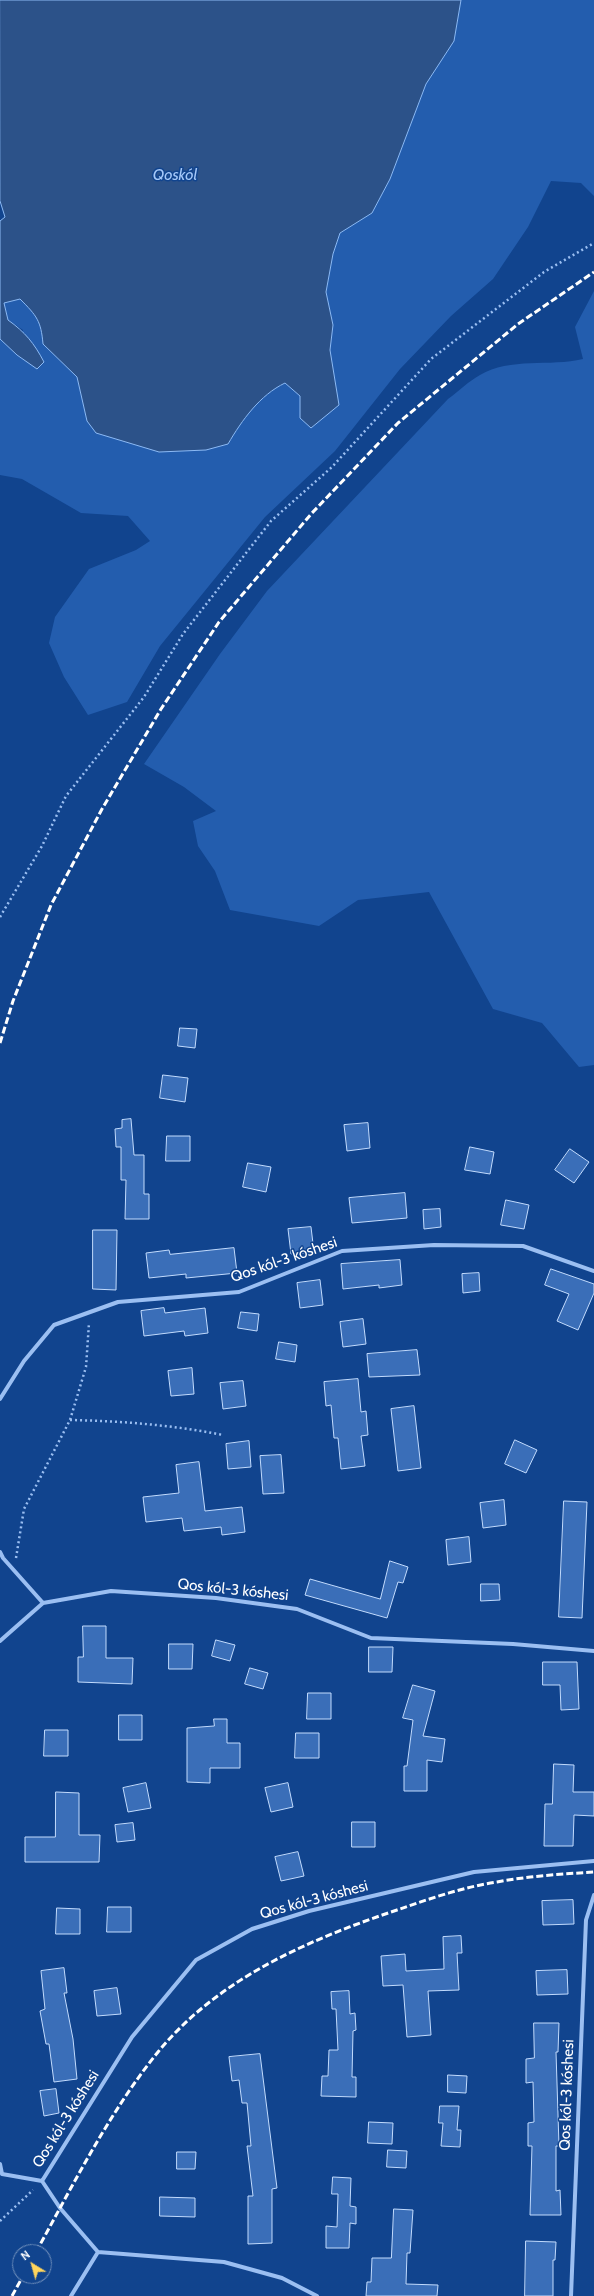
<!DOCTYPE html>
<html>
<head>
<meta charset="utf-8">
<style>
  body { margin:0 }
  #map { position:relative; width:594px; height:2296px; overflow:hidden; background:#11448e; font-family:Cabin,sans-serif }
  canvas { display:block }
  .north { position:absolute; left:12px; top:2244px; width:40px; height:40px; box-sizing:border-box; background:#11448e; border:1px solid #708fbb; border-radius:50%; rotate:323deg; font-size:11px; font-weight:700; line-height:16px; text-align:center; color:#fff }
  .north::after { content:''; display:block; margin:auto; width:14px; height:18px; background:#ffd55c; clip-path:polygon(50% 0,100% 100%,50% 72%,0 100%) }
</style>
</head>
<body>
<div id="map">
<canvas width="594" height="2296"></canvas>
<div class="north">N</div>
</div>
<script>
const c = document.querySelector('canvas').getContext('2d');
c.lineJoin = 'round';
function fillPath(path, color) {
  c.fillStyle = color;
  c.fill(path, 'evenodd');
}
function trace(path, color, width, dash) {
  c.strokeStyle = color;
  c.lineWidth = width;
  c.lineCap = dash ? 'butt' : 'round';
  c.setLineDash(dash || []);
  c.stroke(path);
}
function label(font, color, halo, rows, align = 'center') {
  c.font = font + ' Cabin,sans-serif';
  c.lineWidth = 3;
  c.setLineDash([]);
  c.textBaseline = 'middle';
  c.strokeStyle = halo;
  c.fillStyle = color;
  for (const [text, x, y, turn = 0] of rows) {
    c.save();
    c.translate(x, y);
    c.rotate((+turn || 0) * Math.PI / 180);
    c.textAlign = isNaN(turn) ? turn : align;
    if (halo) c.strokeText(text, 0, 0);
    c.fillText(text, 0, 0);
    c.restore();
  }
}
fillPath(new Path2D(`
  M461,0h133v196l-13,-13 -30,-2 -23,46 -35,52 -42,37 -51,53 -65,82 -70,66 -105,129 -33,56 -39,13 -24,-38 -15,-34 6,-26 34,-48 47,-19 14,-9 -22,-25 -47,-3 -59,-34 -22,-4v-136l17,16 6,-25 -15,-10 -4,-17 16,-4c17,17 21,21 23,45l34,33 10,44 9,12 132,11c14,-24 32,-49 57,-61l15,13v22l33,-42 -3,-26 3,-25 -7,-33 7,-38 7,-21 32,-20 18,-34 36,-95 28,-43z
  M594,291v774l-15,2 -37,-44 -49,-14 -64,-117 -71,8 -39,26 -89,-16 -15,-39 -17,-25 -5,-25 23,-10 -32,-24 -40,-23 76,-110 47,-63 181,-192c11,-8 21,-18 32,-24 30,-18 70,-8 103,-16l-8,-32z`), '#235dae');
const water = new Path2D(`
  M0,0h461l-7,41 -28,43 -36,95 -18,34 -32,20 -7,21 -7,38 7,33 -3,25 9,55 -28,23 -11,-10v-22l-15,-13c-25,12 -43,37 -57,61l-22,6 -47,2 -63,-19 -9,-12 -10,-44 -34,-33c-2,-23 -6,-28 -23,-45l-16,4 4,17c17,12 26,23 36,42l-7,7 -20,-14 -17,-16v-118l5,-4 -5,-16z`);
fillPath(water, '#2c5289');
trace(water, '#8cbaf5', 1);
const building = new Path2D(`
  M180,1028l17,1 -2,19 -17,-2z
  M163,1075l25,3 -3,24 -25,-4z
  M131,1119l3,36h10v39h5v25h-24l1,-39h-5v-33h-5l-1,-18 7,-1v-8z
  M368,1123l2,25 -23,3 -3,-26z
  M167,1136h23v25h-24z
  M470,1147l24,5 -4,22 -25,-4z
  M570,1149l19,13 -15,21 -19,-13z
  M248,1163l23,4 -5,25 -23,-5z
  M405,1193l2,25 -55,5 -3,-25z
  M506,1200l23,5 -5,24 -23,-4z
  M440,1209l1,18 -17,2 -1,-19z
  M311,1227l3,25 -23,2 -3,-25z
  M93,1230h24l-1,60 -23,-1z
  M234,1248l3,25 -51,5v-4l-37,4 -3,-25 23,-3 1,4z
  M400,1260l2,25 -23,3v-3l-36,4 -2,-25z
  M551,1269l43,15v9l-16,37 -21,-9 12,-27 -24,-9z
  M479,1273l1,18 -17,2 -1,-19z
  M320,1280l3,25 -23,3 -3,-25z
  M164,1308l1,5 40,-5 3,25 -23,3 -1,-5 -40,5 -3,-25z
  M241,1312l18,2 -2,17 -19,-3z
  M363,1319l3,25 -23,3 -3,-25z
  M279,1342l18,3 -2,17 -19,-3z
  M417,1350l3,25 -51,2 -2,-23z
  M192,1368l2,26 -23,2 -3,-25z
  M358,1379l3,33 5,-1 2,24 -7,1 4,30 -24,3 -3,-31h-4l-3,-33 -5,1 -2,-24z
  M243,1381l3,25 -23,3 -3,-26z
  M414,1406l7,62 -23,3 -7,-62z
  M515,1440l22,10 -11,23 -21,-9z
  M249,1441l2,26 -23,2 -2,-25z
  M281,1455l3,38 -21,1 -3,-38z
  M199,1462l6,49 37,-4 3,25 -23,3 -1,-8 -37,4 -2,-13 -36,4 -3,-25 36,-4 -3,-28z
  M504,1500l2,25 -23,3 -3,-25z
  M564,1501l23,1 -5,116 -23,-1z
  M469,1537l2,25 -23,3 -2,-25z
  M390,1561l18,6 -5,16 -5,-1 -11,36 -82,-23 5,-16 70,20z
  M481,1584h18l1,16 -19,1z
  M83,1626h23v32h27l-1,26 -54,-2v-25h5z
  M216,1640l19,5 -5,16 -18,-5z
  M169,1644h24l-1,25h-23z
  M369,1647h24l-1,25h-23z
  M543,1662h34l2,47 -18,1 -1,-25h-17z
  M250,1668l18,5 -5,16 -18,-5z
  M413,1685l22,6 -12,45 22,3 -3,23 -15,-2v31h-23v-25h3l6,-46 -10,-2z
  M308,1693h23v26h-24z
  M119,1715h23v25h-23z
  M214,1719h13v24h13v25h-30v15l-23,-1v-54l27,-2z
  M45,1730h23v26h-24z
  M296,1733h23v25h-24z
  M554,1764l20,1 -1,27h21v24l-20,-1 -1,31h-29l1,-42h7z
  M146,1783l5,25 -23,4 -5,-24z
  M288,1783l5,24 -22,5 -6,-24z
  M56,1792l23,1v42h21l-1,27h-74v-25h30z
  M352,1822h23v25h-23z
  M133,1823l2,17 -18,2 -2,-17z
  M298,1852l6,24 -23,5 -6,-24z
  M573,1900l1,24 -31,1 -1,-24z
  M108,1907h23v25h-24z
  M57,1908l23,1v25h-24z
  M461,1936l1,17h-5l2,37 -31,1 3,44 -24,2 -4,-52 -20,1 -2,-30 24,-2 1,17 38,-2 -1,-32z
  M64,1968l3,25h-3l9,46 4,40 -23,3 -5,-38h-3l-6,-33 5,-2 -4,-38z
  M567,1970l1,24 -31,1 -1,-24z
  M117,1988l4,26 -24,2 -3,-25z
  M349,1991l1,23 5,-1 1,17 -3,1 -1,46h4v20l-35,-1 1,-20h6l1,-26h9l-2,-41h-4l-1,-17z
  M534,2023h25l-1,29h-2l3,94h-3v45l4,-1 1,25h-31l2,-69h-4v-23l6,-1 -1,-40 -7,1v-24l8,-1z
  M260,2054l17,134 -5,1v54l-24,1v-48h5l-6,-50h4l-4,-43h-5l-3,-23 -7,1 -3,-24z
  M448,2075l19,1 -1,17 -18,-1z
  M56,2089l3,24 -15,3 -4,-25z
  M440,2106h19l-2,24h4l-1,17 -19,-1 2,-23h-4z
  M369,2122l24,1 -1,21 -24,-1z
  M388,2150l19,1 -1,17 -19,-1z
  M177,2152h19l-1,17h-18z
  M333,2177l18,1 -1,28 6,1v17l-6,-1 -1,25h-23v-22l11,1 1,-33h-6z
  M160,2197l35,1v19l-35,-1z
  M394,2209l19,1 -3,43h-3l-1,31 32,1 -1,11h-71l1,-14h4l1,-24h19z
  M526,2241l30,1 -1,18h-2v36h-28z`);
fillPath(building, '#3a6eb8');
trace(building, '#c2dbfd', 1);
trace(new Path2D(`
  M0,917l42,-71 24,-50 78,-99 39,-63 88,-113 61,-54 99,-108 113,-87 50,-29
  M70,1420c52,1 102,5 153,15
  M16,1558l8,-49 46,-89 16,-53 3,-44
  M0,2221l33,-31`), '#9bbff2', 2.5, [2, 3]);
trace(new Path2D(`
  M0,1399l24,-38 30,-36 64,-23 121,-10 103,-41 92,-6 89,1 71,25
  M0,1552l3,6 40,45
  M0,1641l43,-38 68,-12 105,7 81,11 74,29 142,6 81,7
  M0,2164l2,10 40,7 18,27 38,44
  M42,2181l90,-144 64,-77 56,-31 57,-18 165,-39 120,-11
  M98,2252l126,10 58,16 35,18
  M71,2296l27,-44
  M571,2296l15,-376 8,-25`), '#9bbff2', 4);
trace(new Path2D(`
  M0,1043l13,-42 38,-96 51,-96 59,-100 58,-87 93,-109 86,-90 120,-99 76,-52
  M36,2252c37,-67 74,-141 122,-200 61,-74 150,-112 239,-142 32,-11 66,-23 100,-28 32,-6 65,-8 97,-10
  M12,2296l11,-20`), '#fff', 3, [7, 3]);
label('15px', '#fff', '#11448e', [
  ["Qos kól-3 kóshesi",284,1260,-19],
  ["Qos kól-3 kóshesi",233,1590,6],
  ["Qos kól-3 kóshesi",314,1900,-15],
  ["Qos kól-3 kóshesi",567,2095,-88],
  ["Qos kól-3 kóshesi",66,2119,-58]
]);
label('italic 16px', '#a6c9f9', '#11448e', [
  ["Qoskól",175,175]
]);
</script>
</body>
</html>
